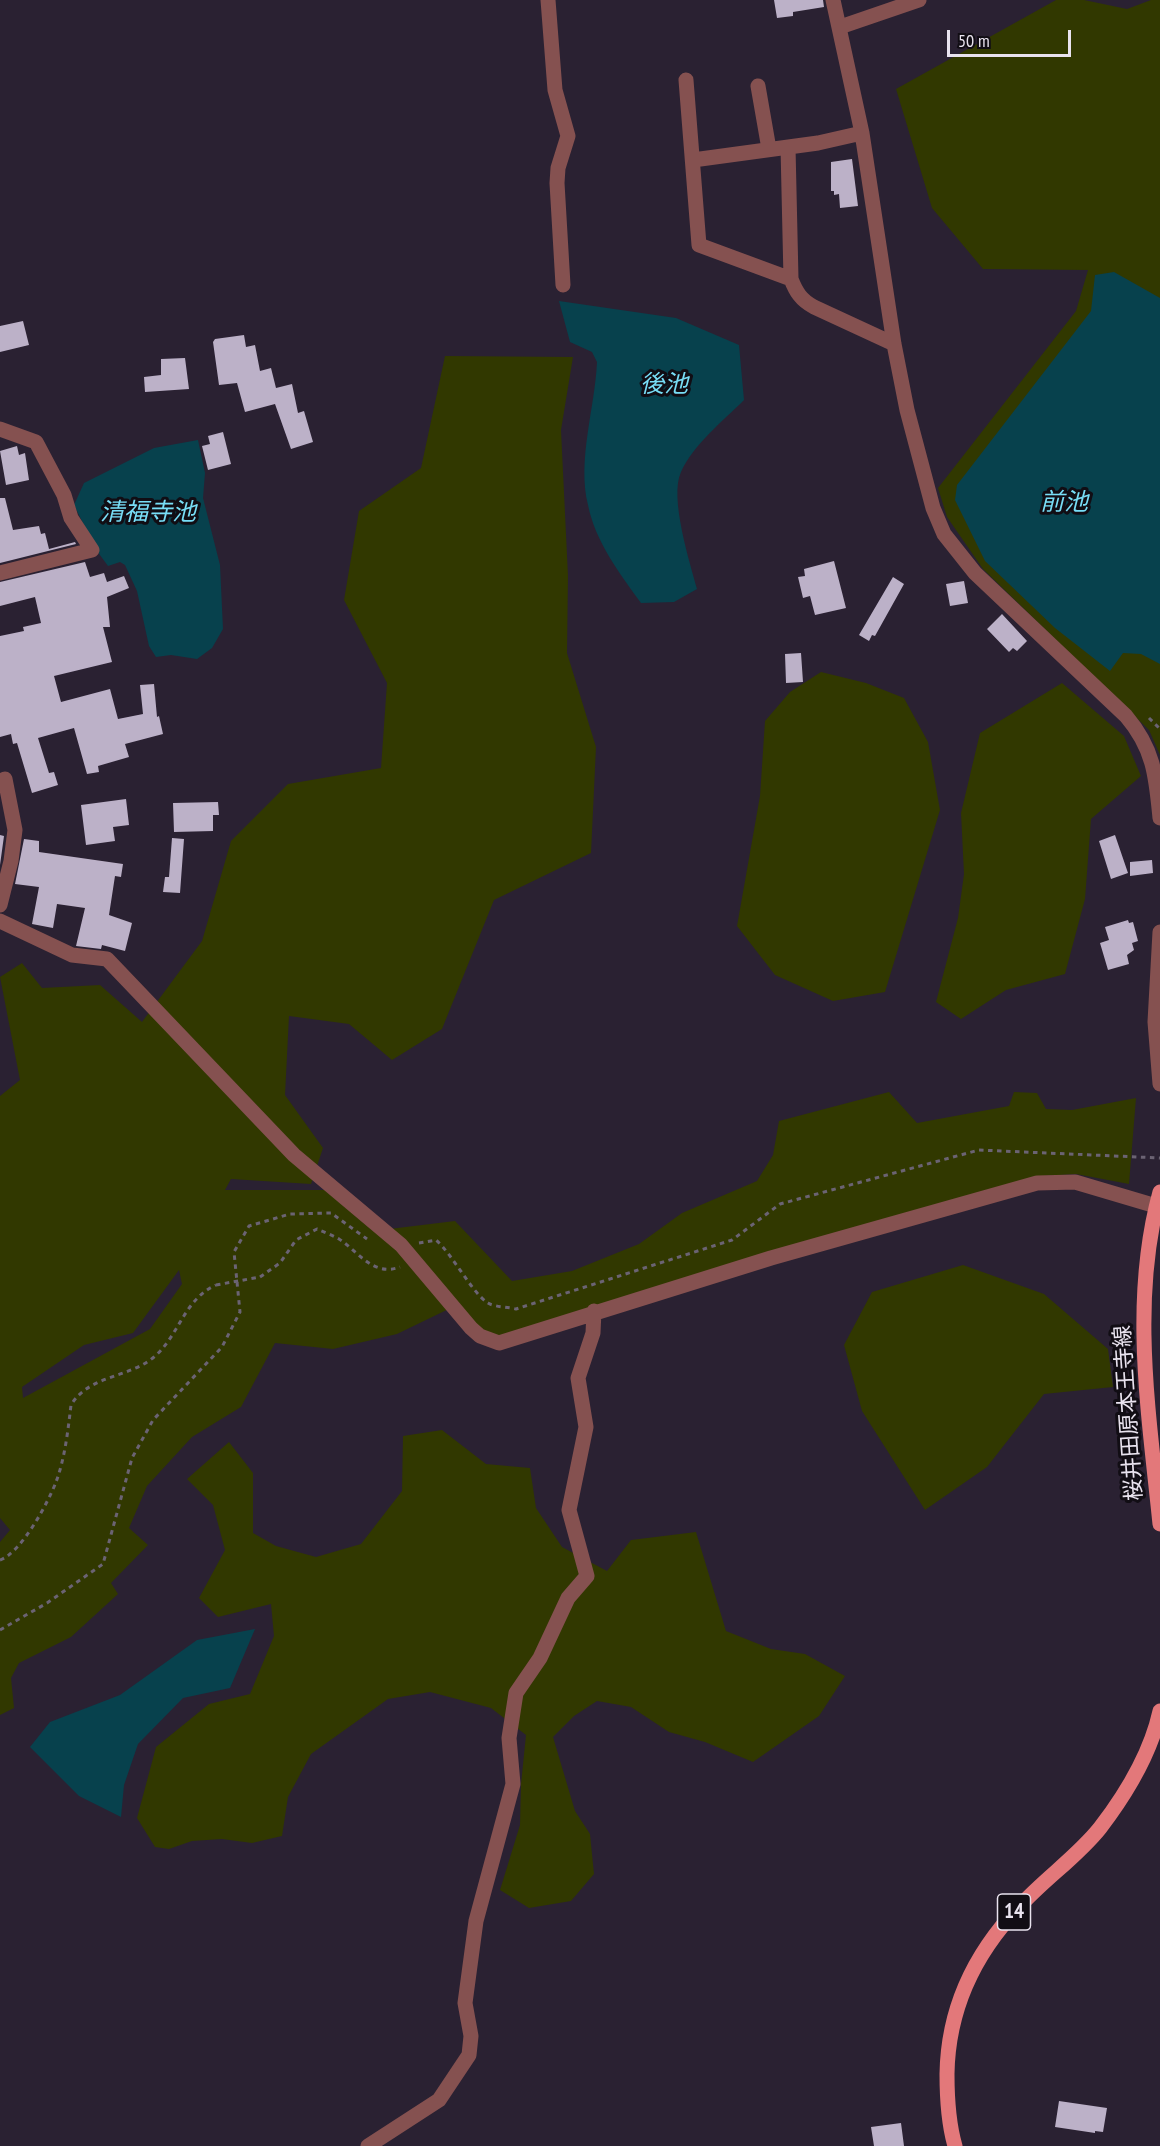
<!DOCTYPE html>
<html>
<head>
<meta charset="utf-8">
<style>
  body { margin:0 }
  #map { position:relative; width:1160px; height:2146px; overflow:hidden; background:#2a2132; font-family:"PT Sans Narrow",sans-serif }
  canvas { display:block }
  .scale { position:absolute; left:947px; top:30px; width:124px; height:27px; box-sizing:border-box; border:3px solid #e9e3ef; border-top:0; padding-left:8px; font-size:18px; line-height:21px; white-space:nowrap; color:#e9e3ef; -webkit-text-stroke:4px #110d14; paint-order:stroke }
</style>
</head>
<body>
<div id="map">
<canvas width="1160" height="2146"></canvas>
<div class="scale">50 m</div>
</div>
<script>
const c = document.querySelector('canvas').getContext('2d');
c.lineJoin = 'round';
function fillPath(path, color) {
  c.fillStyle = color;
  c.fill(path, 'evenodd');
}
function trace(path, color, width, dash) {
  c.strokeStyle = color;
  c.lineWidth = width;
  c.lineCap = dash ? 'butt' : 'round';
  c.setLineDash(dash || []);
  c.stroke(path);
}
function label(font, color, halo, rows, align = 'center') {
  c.font = font + ' "PT Sans Narrow","Noto Sans JP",sans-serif';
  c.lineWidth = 6;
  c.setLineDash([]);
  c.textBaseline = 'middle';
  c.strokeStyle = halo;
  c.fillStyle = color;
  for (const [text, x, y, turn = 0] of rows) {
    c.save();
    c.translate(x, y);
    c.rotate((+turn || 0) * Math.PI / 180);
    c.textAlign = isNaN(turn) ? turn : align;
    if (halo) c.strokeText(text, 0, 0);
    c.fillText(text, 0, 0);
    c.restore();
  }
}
fillPath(new Path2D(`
  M1056,0h28l43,9 24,-9h9v755l-11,-25 -166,-161 -36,-52 -9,-29 138,-177 12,-41 -105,-1 -51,-61 -36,-119z
  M445,356l128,1 -12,73 7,146 -1,77 29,94 -5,106 -97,47 -52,129 -50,31 -43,-36 -60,-8 -4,79 38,53 -12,36 -80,-5 -6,11h100l48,41 82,-10 57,60 60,-10 67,-27 43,-31 75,-32 16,-26 6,-34 110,-29 28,31 92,-17 5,-14 23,1 9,16 26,1 64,-12 -7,86 -53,-10 -33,2 -544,162 -16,-5 -26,-28 -60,29 -64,15 -58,-6 -34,64 -49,30 -45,49 -18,42 19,17 -37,38 7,11 -47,43 -52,26 -8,15 3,30 -14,7v-173l10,-12 -10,-12v-422l20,-16 -20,-103 22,-14 20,25 58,-3 42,37 60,-81 29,-100 57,-57 93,-16 6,-85 -43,-83 15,-89 62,-43zM179,1270l3,14 -32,45 -127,69 -1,-11 62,-42 49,-12z
  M821,672l45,11 38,15 24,44 12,68 -55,182 -52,9 -58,-26 -38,-49 23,-130 5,-75 25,-29z
  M1062,683l62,53 17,40 -50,43 -6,80 -20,75 -59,16 -45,29 -25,-17 22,-84 6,-44 -3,-61 19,-80z
  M963,1265l81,29 64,55 5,38 -69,7 -57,73 -62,43 -63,-99 -18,-66 28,-53z
  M442,1430l44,34 44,4 6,40 26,39 45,24 24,-31 65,-8 30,99 45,18 34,5 40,22 -26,40 -66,46 -48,-20 -36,-10 -38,-25 -34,-6 -23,15 -21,21 22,74 15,23 4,40 -23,27 -42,7 -29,-18 20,-65 1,-41 5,-49 -35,-27 -61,-16 -42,7 -77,55 -23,43 -6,39 -30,7 -30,-4 -30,2 -23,8 -14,-2 -18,-29 19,-71 53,-43 41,-10 24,-58 -3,-32 -53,13 -19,-19 26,-48 -12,-45 -26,-26 42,-37 24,31v60l23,13 40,11 45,-13 41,-53 1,-55z`), '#313800');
fillPath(new Path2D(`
  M1114,272l46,26v366l-19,-10 -18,-1 -13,18 -55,-43 -70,-67 -30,-61 2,-15 134,-174 4,-36z
  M559,301l117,17 63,27 5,55c-22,22 -50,44 -63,72 -12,25 9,91 16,117l-23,13 -33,1c-21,-29 -46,-62 -53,-98 -11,-45 7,-97 9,-143l-5,-10 -22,-10z
  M198,440l7,33 -2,25 17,67 3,64 -11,19 -15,11 -26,-4 -15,2 -7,-11 -12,-55 -12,-26 -5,-3 -12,4 -11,-15 -23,-46 10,-22 70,-35z
  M255,1629l-25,59 -47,10 -45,46 -14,41 -3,32 -42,-21 -49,-49 20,-25 70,-27 77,-55z`), '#07414d');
fillPath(new Path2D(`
  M774,0h49l1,7 -31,5v4l-16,2z
  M852,159l6,47 -18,2 -1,-14 -5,1v-4h-3v-29z
  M23,321l6,24 -29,7v-26z
  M244,335l2,12 9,-2 5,26 11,-3 5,20 16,-4 6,29 6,-2 9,31 -22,7 -16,-45 -30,8 -8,-29 -18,2 -6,-43 2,-3z
  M185,358l4,31 -44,3 -1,-15 17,-2v-16z
  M223,432l8,32 -23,6 -6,-24 8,-2 -2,-8z
  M17,446l2,9 6,-2 4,27 -23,5 -6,-34z
  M0,498h5l8,32 26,-4 2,8 4,-1 4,16 26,-7 1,2 -76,19z
  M834,561l12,47 -31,7 -5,-19 -7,2 -5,-21 7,-1 -1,-7z
  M85,562l5,15 14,-4 3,9 17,-6 5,12 -22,9 3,30h-7l9,35 -58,14 7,26 49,-13 8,30 25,-5 -3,-29 14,-1 3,33 2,-1 4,18 -38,10 4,13 -31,9 1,6 -12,2 -13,-46 -36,10 11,35 5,-1 4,13 -26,8 -15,-50 -4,1 -2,-10 -11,3v-101l24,-5 -1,-4 18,-4 -6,-26 -35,9v-24z
  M893,577l11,7 -29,52 -3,-1 -3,6 -10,-6z
  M964,581l4,22 -18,3 -4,-22z
  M1002,614l25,27 -10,10 -4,-3 -4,4 -22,-23z
  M801,653l2,29 -17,1 -1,-29z
  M126,799l3,26 -16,2 2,14 -29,4 -5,-40z
  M218,802l1,13h-6v16l-39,1 -1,-29z
  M0,835l4,1 -4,29z
  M1115,835l13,38 -17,6 -12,-38z
  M172,838l12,1 -4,54 -17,-1 2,-15h4z
  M24,839l15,2v11l84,12 -2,13 -6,-1 -6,39 23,8 -7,28 -23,-6 -1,4 -25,-3 9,-38 -28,-4 -4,24 -21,-4 7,-37 -24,-3z
  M1152,860l1,13 -23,3v-14z
  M1128,920l1,3 4,-1 5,19 -6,2 2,7 -7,5 2,9 -21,6 -8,-27 9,-3 -4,-13z
  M1059,2101l48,7 -4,24 -8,-1v2l-40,-6z
  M901,2123l3,23h-30l-3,-19z`), '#bcb1c8');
trace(new Path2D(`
  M1149,718l11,11
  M419,1243l17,-3c17,15 36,53 52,63 6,4 20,4 28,6l216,-69 48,-36 199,-54 181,8
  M260,1277l20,-14 16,-23 21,-11c7,3 15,6 22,10 20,13 34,38 61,28
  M0,1560c21,-7 48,-57 56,-78 9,-24 12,-52 15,-77 18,-30 58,-27 83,-48 25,-21 30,-58 62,-72
  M0,1630l47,-27 56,-39 29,-106 21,-38 69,-73 18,-35 -6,-60 15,-26 41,-12 41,-1 36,26`), '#6b6373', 3, [4.5, 4.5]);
trace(new Path2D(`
  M548,0l7,90 13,46 -10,32 -1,15 6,102
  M833,0l29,133 32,211 13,66 26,98 11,26 31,39 151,143c28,33 30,60 34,102
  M840,27l79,-27
  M686,80l13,165 92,34
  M758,86l11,63
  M788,147l3,132c5,13 10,21 23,28l80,37
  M693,160l125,-17 44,-10
  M0,429l36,13 28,53 7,23 21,32 -92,23
  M0,781l5,-2 10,51 -4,31 -11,44
  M0,921l72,34 35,4 187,196 107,90 70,83 9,8 19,7 272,-85 266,-75 38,-1 81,24
  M1160,932l-5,90 5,62
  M368,2146l71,-46 30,-45 2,-19 -6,-33 11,-82 37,-137 -4,-46 7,-45 24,-35 28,-60 19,-22 -18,-66 17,-83 -8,-49 15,-45 1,-22`), '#855150', 15);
trace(new Path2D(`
  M1160,1192c-30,109 -11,222 0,332
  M955,2146c-7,-24 -8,-48 -8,-72 1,-66 27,-120 72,-167 25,-28 58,-50 81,-79 26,-34 51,-76 60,-117`), '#e3787a', 15);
trace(new Path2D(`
  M216,1285l44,-8`), '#6b6373', 3, [4.5, 4.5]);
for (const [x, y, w] of [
  [1014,1912,33]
]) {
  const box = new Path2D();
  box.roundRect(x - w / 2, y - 18, w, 36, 4.5);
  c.fillStyle = '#110d14';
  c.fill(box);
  trace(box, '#e9e3ef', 1.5);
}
label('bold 21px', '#e9e3ef', null, [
  ["14",1014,1912]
]);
label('22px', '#e9e3ef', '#110d14', [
  ["桜井田原本王寺線",1129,1413,-94]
]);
label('italic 24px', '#78def7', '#110d14', [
  ["後池",664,385],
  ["前池",1064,503],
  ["清福寺池",148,513]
]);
</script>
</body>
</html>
